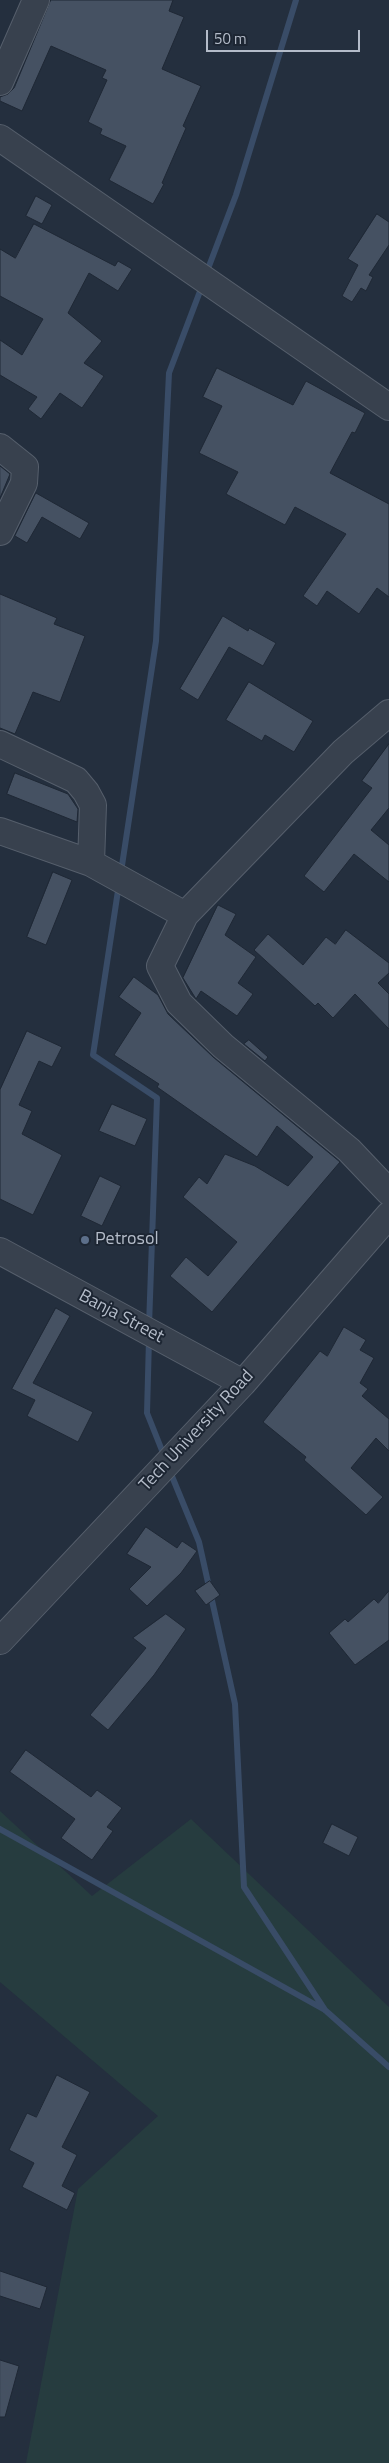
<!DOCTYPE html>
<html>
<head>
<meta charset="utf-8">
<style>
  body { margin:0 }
  #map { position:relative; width:389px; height:2463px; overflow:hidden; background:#242f3e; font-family:"Titillium Web",sans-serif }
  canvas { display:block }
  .scale { position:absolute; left:206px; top:30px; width:154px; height:22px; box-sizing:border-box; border:2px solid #b4bcc9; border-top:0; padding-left:6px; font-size:15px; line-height:18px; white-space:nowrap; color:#b4bcc9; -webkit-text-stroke:4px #1d2633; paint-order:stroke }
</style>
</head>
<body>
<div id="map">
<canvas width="389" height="2463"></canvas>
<div class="scale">50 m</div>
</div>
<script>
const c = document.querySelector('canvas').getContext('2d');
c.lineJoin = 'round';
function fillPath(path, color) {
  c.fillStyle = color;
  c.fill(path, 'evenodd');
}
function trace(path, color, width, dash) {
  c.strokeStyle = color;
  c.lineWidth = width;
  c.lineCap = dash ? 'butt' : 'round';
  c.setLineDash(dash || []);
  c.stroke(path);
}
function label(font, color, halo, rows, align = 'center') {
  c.font = font + ' "Titillium Web",sans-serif';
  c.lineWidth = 4;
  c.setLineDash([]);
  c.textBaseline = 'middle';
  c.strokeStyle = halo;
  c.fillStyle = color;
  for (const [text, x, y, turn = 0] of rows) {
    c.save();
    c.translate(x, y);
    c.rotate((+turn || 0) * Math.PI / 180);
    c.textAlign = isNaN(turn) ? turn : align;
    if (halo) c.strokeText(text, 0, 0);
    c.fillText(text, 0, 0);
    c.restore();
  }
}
fillPath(new Path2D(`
  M0,1811l92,85 99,-77 198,188v456h-363l52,-274 80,-73 -158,-134z`), '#263c3f');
trace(new Path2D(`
  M206,274l30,-79 60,-195
  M121,872l35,-231 13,-268 33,-87
  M119,884l-26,171 64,43 -8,228
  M149,1339l-2,74 18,45
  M169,1469l30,73 36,162 9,183 81,123
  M0,1829l325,181 64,57`), '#394c67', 6);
const building = new Path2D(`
  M51,0h122l-4,11 15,6 -22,52 39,17 -18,40 3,2 -24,55 2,1 -11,20 -44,-24 17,-34 -26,-12 2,-5 -14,-7 19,-42 -5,-2 4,-8 -55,-24 -29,65 -22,-10v-4l8,-3 6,-6z
  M36,196l16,9 -10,19 -16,-8z
  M377,214l12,8v23l-20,30 4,2 -7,14 -5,-3 -9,14 -10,-6 16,-31 -10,-6z
  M34,224l81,42 3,-5 14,8 -14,22 -29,-18 -21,40 34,28 -18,22 20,13 -22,32 -22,-15 -19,26 -13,-10 9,-12 -37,-22v-35l22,15 21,-36 -43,-23v-47l15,9z
  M217,368l76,37 13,-24 59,32 -10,20 -3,-1 -22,41 59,31v93l-12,-9 -18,26 -32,-23 -10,15 -14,-10 43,-62 -51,-27 -10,18 -59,-31 12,-22 -39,-19 23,-47 -19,-9z
  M0,466l10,8 -10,24z
  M36,493l53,30 -9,16 -38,-22 -15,26 -12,-7z
  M0,594l57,24 -3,6 31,12 -25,66 -27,-10 -18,42 -15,-6z
  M223,616l25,15 1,-3 27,15 -13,23 -34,-19 -31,53 -18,-11z
  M249,682l64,39 -19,31 -29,-17 -3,6 -36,-21z
  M389,744v64l-18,22 18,15v37l-35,-28 -30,38 -20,-16 68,-88 -10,-7z
  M15,773l53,21 10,15 -1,13 -70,-28z
  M53,872l19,8 -26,65 -19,-8z
  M218,905l18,9 -11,21 31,22 -18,26 15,11 -16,22 -36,-25 -5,8 -13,-21z
  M346,930l43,33v10l-11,10 11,11v35l-34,-35 -22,24 -15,-15 -3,3 -61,-56 14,-16 35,31 23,-28 9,7z
  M134,977l24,18 10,19 45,43 127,105 -128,150 -42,-36 16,-19 22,19 29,-34 -54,-45 16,-20 8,7 18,-30 30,12 33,20 25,-29 -36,-31 -20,31 -100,-70 2,-3 -45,-29 27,-42 -22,-16z
  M27,1031l35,16 -10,20 -13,-6 -20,44 13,6 -10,23 40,21 -29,60 -33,-16v-109z
  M249,1040l19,17 -3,4 -21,-17z
  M112,1104l35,15 -12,27 -36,-15z
  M100,1176l21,10 -19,40 -21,-10z
  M56,1308l14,8 -37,67 60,29 -15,30 -51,-26 8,-16 -23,-11z
  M344,1327l22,13 -6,10 14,8 -14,25 8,6 -6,7 27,23v32l-13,-13 -25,30 32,29 -17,18 -62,-55 2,-3 -43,-35 57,-71 7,5z
  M146,1527l31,21 5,-7 15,10 -16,22 -34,33 -18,-17 22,-22 -24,-13z
  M210,1581l10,14 -14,10 -11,-14z
  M389,1591v49l-34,25 -26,-32 16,-14 3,3 26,-23 4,4z
  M166,1614l20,15 -32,46 -46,55 -18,-15 56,-67 -13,-10z
  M26,1750l65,47 6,-7 25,18 -15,19 6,4 -21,29 -31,-22 14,-19 -65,-47z
  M332,1824l26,13 -9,19 -26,-13z
  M57,2075l33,17 -28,55 15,8 -15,31 13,7 -8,17 -45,-23 12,-24 -25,-13 18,-37 9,4z
  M0,2271l47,16 -7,22 -40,-13z
  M0,2360l19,6 -14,51h-5z`);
fillPath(building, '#455162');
trace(building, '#1f2835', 1);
const minor = new Path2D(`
  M0,82l36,-82
  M0,138l389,269
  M0,447l25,20 -1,16 -24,49
  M0,744l76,36 10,12 7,13 -2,58
  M0,831l91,32 94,52 158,-163 46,-39
  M185,915l-25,51 19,37 44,43 126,104 40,42
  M0,1251l243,132
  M0,1641l243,-258 146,-168`);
trace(minor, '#565f6c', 28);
trace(minor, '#38414e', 26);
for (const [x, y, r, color] of [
  [85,1240,5,"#5c6f8a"]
]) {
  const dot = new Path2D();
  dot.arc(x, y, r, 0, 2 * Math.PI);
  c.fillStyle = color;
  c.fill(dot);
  trace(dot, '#1d2633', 2);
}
label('18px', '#b4bcc9', '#1d2633', [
  ["Petrosol",95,1240]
], 'left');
label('18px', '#b4bcc9', '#1d2633', [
  ["Banja Street",121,1317,28],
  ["Tech University Road",197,1431,-47]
]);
</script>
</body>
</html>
